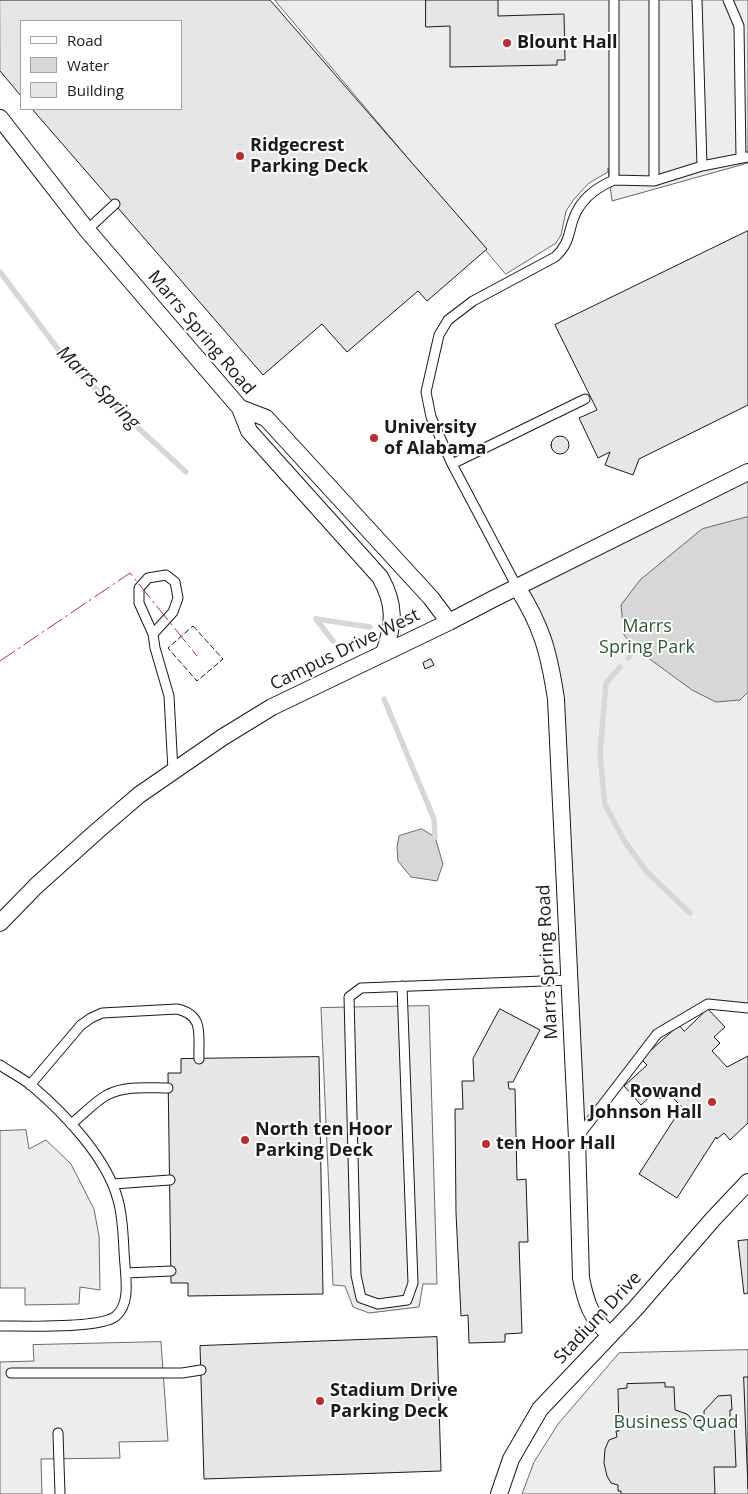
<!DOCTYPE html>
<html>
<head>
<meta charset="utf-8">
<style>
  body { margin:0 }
  #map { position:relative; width:748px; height:1494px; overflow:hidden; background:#fff; font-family:"Open Sans",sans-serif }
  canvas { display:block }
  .legend { position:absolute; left:20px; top:20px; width:162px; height:90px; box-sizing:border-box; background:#fff; border:1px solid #a3a3a3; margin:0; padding:6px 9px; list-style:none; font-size:15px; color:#1a1a1a }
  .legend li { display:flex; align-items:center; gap:10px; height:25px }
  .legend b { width:25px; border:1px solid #a3a3a3 }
</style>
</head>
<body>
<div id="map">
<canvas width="748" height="1494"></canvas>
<ul class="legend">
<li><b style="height:6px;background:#fff"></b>Road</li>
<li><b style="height:14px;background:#d7d7d7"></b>Water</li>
<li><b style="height:14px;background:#e6e6e6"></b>Building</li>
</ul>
</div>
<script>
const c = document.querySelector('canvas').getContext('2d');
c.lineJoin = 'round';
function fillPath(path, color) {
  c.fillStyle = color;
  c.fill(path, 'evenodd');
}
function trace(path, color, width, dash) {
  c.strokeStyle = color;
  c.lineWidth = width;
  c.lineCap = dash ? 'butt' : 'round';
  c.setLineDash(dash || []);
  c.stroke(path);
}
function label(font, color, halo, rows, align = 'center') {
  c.font = font + ' "Open Sans",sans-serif';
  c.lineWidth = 4;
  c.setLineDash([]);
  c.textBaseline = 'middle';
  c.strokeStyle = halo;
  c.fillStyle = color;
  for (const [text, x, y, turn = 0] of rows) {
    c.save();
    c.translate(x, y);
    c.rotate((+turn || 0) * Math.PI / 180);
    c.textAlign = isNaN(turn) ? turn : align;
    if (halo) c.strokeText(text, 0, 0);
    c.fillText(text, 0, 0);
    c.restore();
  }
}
const built = new Path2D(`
  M275,0h473v163l-136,38 -4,-33v4l-19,11 -15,16 -8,12 -5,24 -5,8 -50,31z
  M748,472v536l-40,-4 -51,30 -80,105 -21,-440 -39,-112z
  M429,1006l8,278h-14l-4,23 -50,6 -16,-6 -8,-21 -12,-1 -12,-277z
  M26,1130l3,19 17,-9 25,24 23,45 5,27 1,54 -20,-3 -1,17 -54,1v-17h-25v-157z
  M161,1342l7,99 -49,1 1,16 -79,1 1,35h-42v-132l34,-1 -1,-16z
  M748,1350v144h-226l12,-32 24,-38 61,-71z`);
fillPath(built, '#ededed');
trace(built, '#6a6a6a', 1);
const water = new Path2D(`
  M748,517v175l-8,8 -24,2 -24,-12 -56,-41 -12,-14 -3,-30 19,-25 62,-51z
  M422,829l13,8 8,27 -6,17 -26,-4 -13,-16 -1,-14 2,-11z`);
fillPath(water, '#d7d7d7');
trace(water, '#6a6a6a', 1);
trace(new Path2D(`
  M0,272l70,93 116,107
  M316,619l54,8
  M316,619l17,22
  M628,658l8,-9
  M620,667l-14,16 -6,71 5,51 20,37 22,30 43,41
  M384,699l50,120 1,18`), '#d7d7d7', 5.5);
const building = new Path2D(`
  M0,0h270l217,249 -60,52 -9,-10 -71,61 -25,-28 -59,51 -231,-266h149v-88h-160v75l-21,-25z
  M426,0h72v16l66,-2 1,46h-8v5l-107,2v-41l-24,1z
  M748,231v174l-109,54 -6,16 -28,-10 5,-13 -12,6 -19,-40 18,-8 -42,-85z
  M551 445a9 9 0 1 1 18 0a9 9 0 1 1-18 0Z
  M431,659l3,6 -9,4 -2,-6z
  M500,1009l40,21 -27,52h-5l1,7h6l2,91 9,-1 2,63h-9l3,91 -17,1v8l-36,1 -1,-28 -7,1 -5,-103 -1,-104h8l-1,-28h12l-1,-22z
  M708,1009l17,18 -11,10 6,6 -8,8 15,16 21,-11v67l-18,17 -6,-7 -7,6 -1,-2 -39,61 -38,-24 43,-67 -15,-15 -7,7 -6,-6 -13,12 -17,-19 23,-21 -6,-6 38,-34 5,6z
  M319,1057l4,237 -135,2v-13h-17l-3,-210h13v-14z
  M748,1240v53l-4,1 -6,-53z
  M437,1337l4,134 -237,8 -4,-133z
  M744,1377h4v112l-4,-103z
  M665,1383v4h9l1,23 12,4 6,7 11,-1v-9l14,-15 13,-1 1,15h-2v9h4l2,48h-22l1,27h-94v-3h-3v-6l-7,-2 -4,-7 -3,-13 1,-14 4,-9 8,-3 -1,-6h3l-1,-42 9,-1v-4z`);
fillPath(building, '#e6e6e6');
trace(building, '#1a1a1a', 1);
const lane = new Path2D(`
  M654,0v181
  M697,0l5,166
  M728,0l11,26 2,132
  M614,180l40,1 48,-15 46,-9
  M87,230l28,-26
  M452,464l133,-65
  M517,587l-65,-123 -21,-47 -5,-25 13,-57 9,-15 25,-19 82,-44c18,-16 12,-30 23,-48 8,-14 22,-23 36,-29v-180
  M153,634l-14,-31v-15l9,-10 18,-3 9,7 3,16 -5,14 -20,22 2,14 14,48 4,75
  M402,986l11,297 -6,17 -29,4 -17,-6 -5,-23 -7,-278 12,-9 208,-8
  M0,1065c10,7 22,13 32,21 33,28 75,72 86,114 6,21 5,44 7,65 1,15 5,39 -9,51 -15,13 -92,10 -116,10
  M30,1085l51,-60 10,-7 11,-5 75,-4c28,6 21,27 22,50
  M71,1124c12,-9 23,-22 36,-29 18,-10 42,-7 61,-7
  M578,1137l79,-103 51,-30 40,4
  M113,1184l57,-4
  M126,1273l45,-2
  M11,1373h171l19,-3
  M58,1433l2,61`);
const street = new Path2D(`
  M0,118l87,112 153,178 9,23 131,146c16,28 14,47 4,76
  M240,408l26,10 165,180 18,24
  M517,587c25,39 32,66 39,112l21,440 4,139c5,25 10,40 29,57
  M0,923l36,-37 60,-54 43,-37 84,-58 49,-30 177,-85 44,-23 255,-127
  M499,1494l12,-35 29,-50 95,-100 78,-90 35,-37`);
trace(lane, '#1a1a1a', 11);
trace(street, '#1a1a1a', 18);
trace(lane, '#fff', 9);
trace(street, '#fff', 16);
trace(new Path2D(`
  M193,626l30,33 -26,22 -29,-33z`), '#1a1a1a', 1, [6, 2.5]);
trace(new Path2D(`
  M0,661l130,-88 67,83`), '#c62828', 1, [18, 4, 2.5, 4]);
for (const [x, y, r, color] of [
  [507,43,5,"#c62828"],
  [240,156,5,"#c62828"],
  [374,438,5,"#c62828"],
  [712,1102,5,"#c62828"],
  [245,1140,5,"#c62828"],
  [486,1144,5,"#c62828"],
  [320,1401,5,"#c62828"]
]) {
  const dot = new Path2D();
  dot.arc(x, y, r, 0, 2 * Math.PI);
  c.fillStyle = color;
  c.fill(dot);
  trace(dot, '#fff', 2);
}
label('bold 18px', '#1a1a1a', '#fff', [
  ["Blount Hall",517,43],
  ["Ridgecrest",250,146],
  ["Parking Deck",250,167],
  ["University",384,428],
  ["of Alabama",384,449],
  ["Rowand",702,1092,"right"],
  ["Johnson Hall",702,1113,"right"],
  ["North ten Hoor",255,1130],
  ["Parking Deck",255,1151],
  ["ten Hoor Hall",496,1144],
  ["Stadium Drive",330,1391],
  ["Parking Deck",330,1412]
], 'left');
label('18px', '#1a1a1a', '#fff', [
  ["Marrs Spring Road",201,333,50],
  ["Campus Drive West",345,650,-26],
  ["Marrs Spring Road",548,962,-93],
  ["Stadium Drive",598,1318,-47]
]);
label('18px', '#2b5a34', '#fff', [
  ["Marrs",647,627],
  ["Spring Park",647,648],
  ["Business Quad",676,1423]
]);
label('italic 19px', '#1a1a1a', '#fff', [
  ["Marrs Spring",98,388,45]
]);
</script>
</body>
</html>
